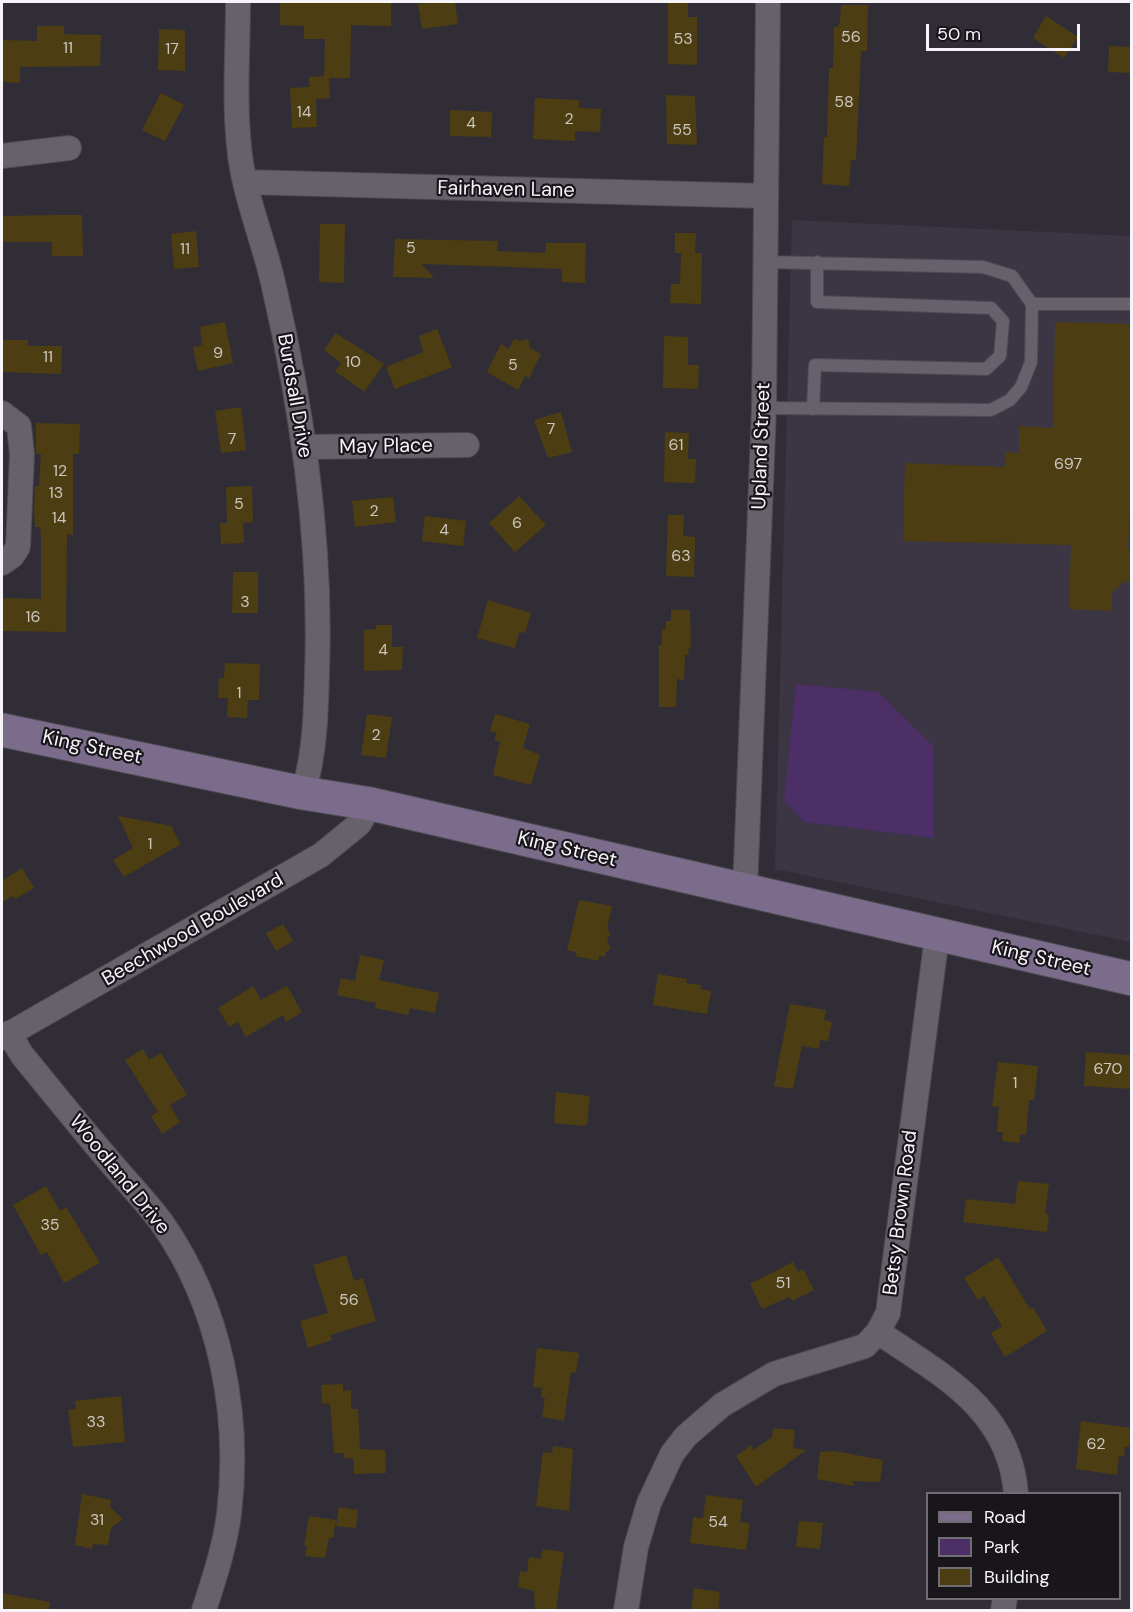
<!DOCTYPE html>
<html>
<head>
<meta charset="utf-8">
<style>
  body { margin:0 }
  #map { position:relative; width:1133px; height:1612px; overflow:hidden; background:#312d36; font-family:"DM Sans",sans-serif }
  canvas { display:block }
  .frame { position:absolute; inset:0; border:3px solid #f6f3f9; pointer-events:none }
  .legend { position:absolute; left:926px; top:1492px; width:195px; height:108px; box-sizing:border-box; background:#18161a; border:2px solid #716e73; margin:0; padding:8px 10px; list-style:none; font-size:18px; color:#f6f3f9 }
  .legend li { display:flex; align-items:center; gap:12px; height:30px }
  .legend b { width:30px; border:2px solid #716e73 }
  .scale { position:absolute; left:926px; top:24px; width:154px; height:27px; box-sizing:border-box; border:3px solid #f6f3f9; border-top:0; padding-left:8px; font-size:18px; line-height:21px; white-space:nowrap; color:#f6f3f9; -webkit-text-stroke:4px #18161a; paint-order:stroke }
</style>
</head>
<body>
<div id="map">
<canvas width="1133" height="1612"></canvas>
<div class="frame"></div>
<ul class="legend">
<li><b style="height:8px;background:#7c6c8c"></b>Road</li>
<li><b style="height:16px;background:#4c2f66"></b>Park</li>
<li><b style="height:16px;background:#4c3e12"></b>Building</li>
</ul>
<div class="scale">50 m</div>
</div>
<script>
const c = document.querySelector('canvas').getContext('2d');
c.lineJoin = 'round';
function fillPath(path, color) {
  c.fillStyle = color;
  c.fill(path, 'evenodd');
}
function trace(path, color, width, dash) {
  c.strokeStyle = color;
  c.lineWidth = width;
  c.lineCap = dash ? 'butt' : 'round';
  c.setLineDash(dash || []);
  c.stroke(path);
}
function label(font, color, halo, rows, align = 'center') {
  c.font = font + ' "DM Sans",sans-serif';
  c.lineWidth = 4.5;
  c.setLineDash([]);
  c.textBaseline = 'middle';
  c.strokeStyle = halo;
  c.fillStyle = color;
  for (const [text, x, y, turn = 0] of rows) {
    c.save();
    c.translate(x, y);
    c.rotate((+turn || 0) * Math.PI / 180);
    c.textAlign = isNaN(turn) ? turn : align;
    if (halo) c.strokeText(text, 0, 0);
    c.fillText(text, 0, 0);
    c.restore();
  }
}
fillPath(new Path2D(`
  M792,220l339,16v706l-356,-73z`), '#3c3544');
fillPath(new Path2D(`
  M796,684l82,8 55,54v92l-129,-16 -20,-21z`), '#4c2f66');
fillPath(new Path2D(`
  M280,2h111v24l-40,-1 -1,53h-21l1,20 -14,1 1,28 -25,1 -2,-40 20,-1 -1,-10 15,-1 1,-37h-21v-13l-24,-1z
  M437,2h18l3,22 -36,5 -4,-25z
  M668,2h20v15h9v48l-29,-1z
  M841,5h27l-1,46h-6l-5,109h-5l-2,26 -27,-2 2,-47h3l2,-69h4l1,-41h4l2,-6z
  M1046,16l32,21 -14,21 -31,-20z
  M37,26h27v8l37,1 -1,31 -80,1v16l-18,-1v-42l35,1z
  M159,29l26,1v41l-27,-1z
  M1109,46l22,1v26l-23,-1z
  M161,93l23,12 -19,36 -23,-11z
  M666,95l29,1 2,49 -30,-1z
  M535,98l44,2v8l22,1 -1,23 -25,-1v10l-42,-2z
  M450,110l42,2 -1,25 -41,-1z
  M54,215h28l1,41h-31v-14h-50v-26z
  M320,224h25l-1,59 -25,-1z
  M196,231l3,36 -25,2 -3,-35z
  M675,233h21l-1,20h7l-1,51 -31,-1 1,-19h9l1,-31h-6z
  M395,239l103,2 -1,10 48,2 1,-10h40l-1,40 -23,-1v-13l-77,-3 -63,-2 12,14 -41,-1z
  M225,322l8,41 -35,8 -5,-24 9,-2 -2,-18z
  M1055,322l76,2v168l-3,57h3v33h-7l-12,11v18l-43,-2 2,-64 -168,-4 2,-78 100,4v-15l14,1v-27l34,2z
  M437,329l15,38 -57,22 -9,-22 37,-15 -4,-16z
  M336,333l48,31 -20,28 -29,-21 6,-8 -17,-13z
  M664,336l24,1v28h11l-1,24 -35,-1z
  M514,339l6,2 8,-2 2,9 11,6 -12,24 -4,-2 -7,14 -31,-18 14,-28 8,5z
  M2,340h26v6h34l-1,28 -59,-2z
  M241,407l5,43 -25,3 -6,-42z
  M561,412l11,40 -24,6 -14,-38z
  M36,423l44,1 -1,30h-6v81l-6,-1 -1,98 -64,-1v-33l39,1v-65l-1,-7h-5l-1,-15 1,-26h4l2,-32h-5z
  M665,432l24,1 -1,26h8l-1,24 -31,-1z
  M252,486l1,36 -10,1 1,20 -23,1 -1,-21h7l-1,-36z
  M519,496l27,29 -31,27 -26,-29z
  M393,497l3,25 -41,5 -3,-26z
  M668,515h16l-1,21 12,1 -1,40 -28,-1z
  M425,516l41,5 -3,25 -41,-5z
  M233,572h25v41h-26z
  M488,600l43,13 -6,20 -6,-1 -4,16 -38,-10z
  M671,610h19l1,37h-2l-1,8h-3l-1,25 -7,-1 -1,28h-17v-62h3v-16h4v-8h5z
  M376,625h16v22h11l-1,23 -38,1v-41l12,-1z
  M225,663l35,1 -1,36h-11l-1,18 -20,-1 1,-19h-10l1,-20h5z
  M367,714l25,3 -6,41 -25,-3z
  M495,714l35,10 -7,24 17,7 -9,30 -38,-10 7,-33 -6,-2 3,-7 -7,-2z
  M118,816l53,10 10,18 -57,33 -11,-17 20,-12z
  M22,868l12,20 -19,11 -2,-3 -11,6v-21z
  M579,900l33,6 -5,23 3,4 -3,9 4,6 -5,4 -1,5 -6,-1v5l-24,-5 1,-4 -9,-2z
  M283,924l10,17 -17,10 -10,-18z
  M360,955l24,5 -5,20 60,13 -4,20 -25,-5 -2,7 -33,-7 1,-5 -39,-8 4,-17 14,3z
  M658,974l29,5 -1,4 15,2 -1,4 11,2 -4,23 -54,-9z
  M253,986l8,14 26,-14 15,26 -16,10 -3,-7 -37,22 -8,-15 -9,5 -11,-19z
  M790,1004l36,6 -2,10 8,2 -4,19 -8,-1 -1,9 -17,-3 -9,43 -19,-3z
  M143,1049l6,11 12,-7 26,42 -17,10 10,17 -18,12 -11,-18 7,-4 -33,-52z
  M1086,1052l45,3v34l-47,-3z
  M998,1062l40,4 -4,34h-5l-3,35 -6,-1 -1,9 -17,-2 1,-9h-6l2,-25 -7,-1z
  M556,1092l34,4 -3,28 -4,2 -29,-3z
  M1018,1181l31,3 -4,30 4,1 -2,17 -84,-10 3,-23 49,5z
  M46,1186l14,25 6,-4 34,56 -36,20 -17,-31 -6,3 -28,-50z
  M346,1255l8,26 9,-3 13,43 -46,14 2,5 -24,8 -8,-27 28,-8 -15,-48z
  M998,1257l32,52 3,-2 14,24 -42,26 -14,-24 11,-7 -18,-30 -6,4 -14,-22z
  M793,1262l5,10 5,-3 11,21 -22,11 -3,-4 -27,12 -12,-25z
  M537,1348l42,5 -3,20 -5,-1 -7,49 -22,-4 3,-19 -4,-1 1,-9 -9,-1z
  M343,1384v7l8,-1v19h7l2,40 25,1 1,23 -32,1 -1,-16h-9v-5h-10l-4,-50 -8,1 -1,-19z
  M121,1396l4,46 -52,5 -5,-37 8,-1 -1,-8z
  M1081,1421l50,7 -2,19h-4l-1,9h-5l-2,19 -41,-6z
  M773,1428l22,2 -2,18 13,2 -50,37 -20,-31 15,-11 3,5 18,-13z
  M553,1446l20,3 -4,62 -33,-5 7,-54 9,1z
  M834,1451l49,9 -3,22 -27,-1v5l-36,-7 3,-27z
  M82,1494l29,6 -1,7 13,12 -12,9 -3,17 -15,-1 -1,5 -17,-4z
  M706,1495l37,5 -3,22 9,1v7l-3,20 -56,-7 3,-26 10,1z
  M339,1507l19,3 -2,18 -20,-2z
  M309,1516l27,4 -3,18h-4l-4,20 -20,-2 2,-10 -3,-1z
  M799,1521l24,2 -3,26 -24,-2z
  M543,1549l21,3 -8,59h-21l-1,-20 -16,-4 2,-16 7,1 2,-15 12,2z
  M694,1588l26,4 -2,19h-27z
  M2,1593l48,9 -1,9h-47z`), '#4c3e12');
const service = new Path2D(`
  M1032,304h100
  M764,408l227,2 19,-10 11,-13 10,-25 1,-58 -20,-28 -29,-9 -218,-5
  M813,409l2,-44 171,4 14,-13 3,-35 -12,-13 -174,-6v-40`);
const minor = new Path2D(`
  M238,2c0,47 -4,97 1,144 4,48 25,94 35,141 29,126 48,255 43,385 -1,41 -2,82 -14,121
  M2,156l67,-8
  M245,182l521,14
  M2,413l17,13 3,28 -4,93 -6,9 -10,7
  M304,447l163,-2
  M745,891l19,-483 4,-406
  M9,1033l13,22c28,34 55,68 84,102 18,22 39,43 56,66 58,83 79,191 67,291 -4,32 -15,65 -25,96
  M2,1038l319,-183 38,-31 12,-20
  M878,1332c62,42 132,77 138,162
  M626,1610l10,-63 13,-44 23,-49 14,-18 36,-31 52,-31 91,-28 13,-14 10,-19 49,-377
  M1003,1610l2,-12`);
const secondary = new Path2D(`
  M2,730l301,63 68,11 761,175`);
trace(service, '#4e4a53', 14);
trace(minor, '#4e4a53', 26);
trace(secondary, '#4e4a53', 35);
trace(service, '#66616b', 12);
trace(minor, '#66616b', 24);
trace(secondary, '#7c6c8c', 33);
label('16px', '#ccc6bf', null, [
  ["56",851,38],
  ["53",683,40],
  ["11",68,49],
  ["17",172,50],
  ["58",844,103],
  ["14",304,113],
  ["2",569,120],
  ["4",471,124],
  ["55",682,131],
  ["5",411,249],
  ["11",185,250],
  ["9",218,354],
  ["11",48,358],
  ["10",353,363],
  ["5",513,366],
  ["7",551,430],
  ["7",232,440],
  ["61",676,446],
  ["697",1068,465],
  ["12",60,472],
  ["13",56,494],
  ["5",239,505],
  ["2",374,512],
  ["14",59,519],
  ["6",517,524],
  ["4",444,531],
  ["63",681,557],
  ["3",245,603],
  ["16",33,618],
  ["4",383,651],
  ["1",239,694],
  ["2",376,736],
  ["1",150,845],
  ["670",1108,1070],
  ["1",1015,1084],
  ["35",50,1226],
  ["51",783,1284],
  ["56",349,1301],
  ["33",96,1423],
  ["62",1096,1445],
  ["31",97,1521],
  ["54",718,1523]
]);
label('20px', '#f6f3f9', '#18161a', [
  ["Fairhaven Lane",506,190,1],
  ["Burdsall Drive",294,396,80],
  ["Upland Street",762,446,-88],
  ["May Place",386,447,-1],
  ["King Street",92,748,12],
  ["King Street",567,850,13],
  ["Beechwood Boulevard",193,930,-30],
  ["King Street",1041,959,13],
  ["Woodland Drive",119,1175,51],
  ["Betsy Brown Road",901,1213,-83]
]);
</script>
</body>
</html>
